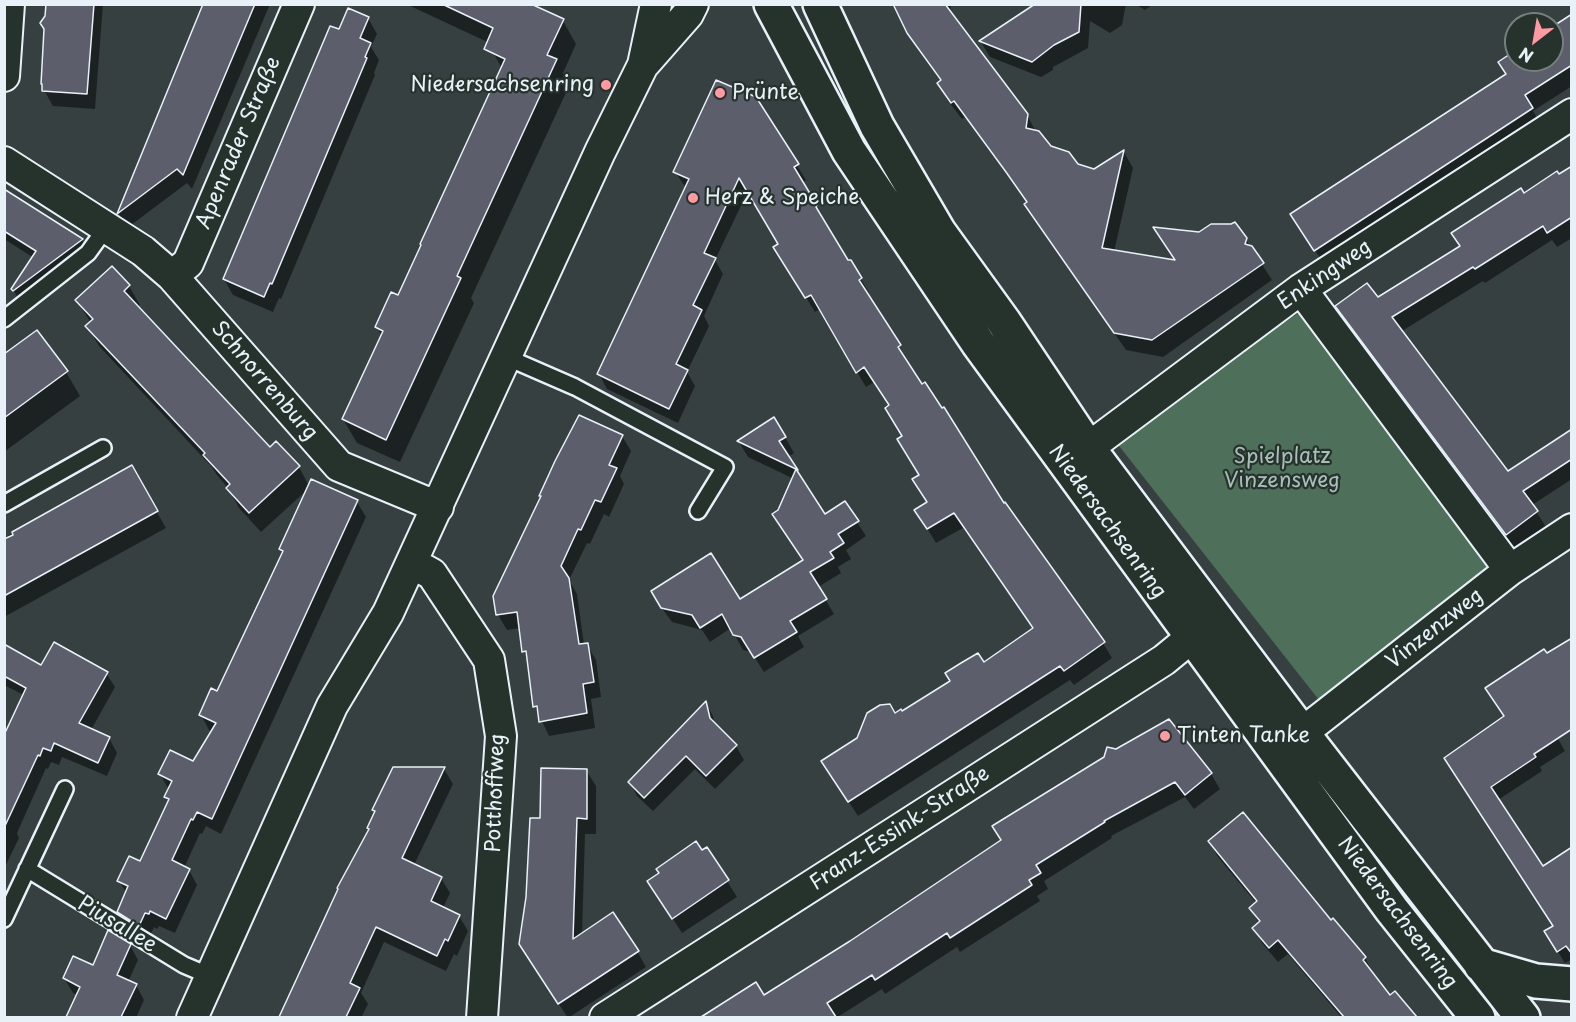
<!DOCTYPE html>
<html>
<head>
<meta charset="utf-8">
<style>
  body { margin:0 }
  #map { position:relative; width:1576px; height:1022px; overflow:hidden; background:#364040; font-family:"Playpen Sans",sans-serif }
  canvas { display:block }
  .frame { position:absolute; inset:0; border:6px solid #e8f1f8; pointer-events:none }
  .north { position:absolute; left:1504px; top:12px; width:60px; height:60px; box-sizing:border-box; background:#26332d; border:2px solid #747f7e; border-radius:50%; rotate:211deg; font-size:16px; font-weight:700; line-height:24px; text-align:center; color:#e8f1f8 }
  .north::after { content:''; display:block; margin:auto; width:21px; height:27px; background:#ff9aa2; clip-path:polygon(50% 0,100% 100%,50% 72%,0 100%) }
</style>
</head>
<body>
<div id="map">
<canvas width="1576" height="1022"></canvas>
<div class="frame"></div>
<div class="north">N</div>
</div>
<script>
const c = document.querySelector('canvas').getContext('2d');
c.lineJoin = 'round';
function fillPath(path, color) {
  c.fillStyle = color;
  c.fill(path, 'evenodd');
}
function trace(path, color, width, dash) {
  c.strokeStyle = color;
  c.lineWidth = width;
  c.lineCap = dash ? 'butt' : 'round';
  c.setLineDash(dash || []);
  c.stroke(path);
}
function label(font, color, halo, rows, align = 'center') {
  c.font = font + ' "Playpen Sans",sans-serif';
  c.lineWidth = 4.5;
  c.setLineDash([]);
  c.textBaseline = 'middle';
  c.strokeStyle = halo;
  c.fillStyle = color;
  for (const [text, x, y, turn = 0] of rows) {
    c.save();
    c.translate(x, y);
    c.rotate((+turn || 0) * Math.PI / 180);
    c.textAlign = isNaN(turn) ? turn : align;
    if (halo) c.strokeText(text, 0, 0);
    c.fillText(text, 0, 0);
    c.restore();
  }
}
fillPath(new Path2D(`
  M1306,308l193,263 -180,129 -207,-263z`), '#4e6f59');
fillPath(new Path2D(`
  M48,4h55l-8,105 -42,-3 -9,-16z
  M205,4h65l-78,185 -5,-6 -60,45 -8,-14z
  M406,4h132l3,7 22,10 13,23 -13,29 7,11 -99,214 3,5 -74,159 -43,-19 -14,-24 39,-82 -5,-10 22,-30 103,-228 -9,-17 3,-6z
  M893,4h58l-1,9 77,102 9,17 14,16 27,17 17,6 30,-19 9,16 -19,84 62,10 -21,-33 90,9 27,42 -109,77 -37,-7 -90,-129 -10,-17 2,-1 -10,-14 -53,-72 -3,2 -14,-18 -9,-17 2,-2 -22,-31z
  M1038,4h88l-4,21 -12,8 -20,-12 -2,27 -35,19v3l-12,7 -51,-20 -9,-15z
  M1135,4h18l-8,6z
  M1572,16v70l-39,25 8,13 -216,141 -24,-35 206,-155 -7,-12 16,-11v8h36v-31z
  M368,18l9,16 -6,13 8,13 -5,13 1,2 -94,224 -2,-1 -6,14 -40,-17 -9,-16 116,-248z
  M755,98l51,82 -4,3 22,38 -1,2 24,38 14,18 8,14 -2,2 41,66 -2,1 97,143 100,138 9,15 -38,27 -4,-5 -212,136 -26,-40 63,-61 7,-2 82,-49 50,-35 -71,-101 -27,15 -11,-18 3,-22 -14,-23 7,-5 -31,-69 -16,-24 -8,5 -46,-78 -5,3 -31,-50 -4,-18 -32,-53 -33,69 8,14 -19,42 5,10 -22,46 8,14 -17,37 -71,-34 -8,-15 87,-186 -11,-16z
  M1572,168v70l-15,9 -5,-7 -67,43 -2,-2 -81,50 106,142 64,-42v48l-40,26 14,22 -31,23 -169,-228 -9,-15 40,-8 84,-52 63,-52z
  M4,191l78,49 8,15 -69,49 -8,-15 21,-31 -30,-19z
  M129,286l11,19 -3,3 133,141 29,18 10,19 48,16 9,15 -145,317 -15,-8 -4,8 -2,-1 -16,35 5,2 8,15 -22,48 -16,-7 -2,3 -3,-2 -6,13 -21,-12 -9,-16 9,-18 -8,-13 22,-18 28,-61 -3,-5 3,-7 -9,-16 34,-11 18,-31 -3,-2 -8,-15 17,-22 65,-139 -3,-5 29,-61 -48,44 -22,-24 -11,-20 -11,-13 -6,-9 -112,-120 -12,-20 4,-3 -14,-22z
  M36,332l30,40 14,24 -76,56v-96z
  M622,436l9,15 -11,25 4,8 -15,33 -5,-3 -14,30 -3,-1 -18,37 8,14 7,51h3l9,15 5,37 -10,2 4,29 -46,8 -14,-30 -7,-47 -4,-8 -3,-23 -14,2 -9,-15 44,-117 -1,-2z
  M785,437l9,16 -6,4 37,59 32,6 9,14 -20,14 5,9 -13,8 3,6 -23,14 16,27 -36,22 6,11 -40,25 -13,-20 -8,-2 -12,-22 -21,14 -8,-12 -30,-8 -11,-15 79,-6 64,-40 -22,-32 -3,-18 15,-32 -46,-22 -9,-15z
  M131,467l35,61 -162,89v-79z
  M4,650l37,17 65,6 9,14 -24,43 18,8 8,15 -10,23 -45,-19 -3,8 -8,-3 -3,7 -2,-1 -29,65 2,5 -15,31v-132l20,-42 -20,-10z
  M706,703l7,13 2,10 21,20 8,14 -29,29 -20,-20 -42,42 -16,-15 -7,-14z
  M1557,737l8,14 -25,16 2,4 -44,29 45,68 29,-19v110l-7,4 -12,-19 1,-18 -101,-155z
  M1106,758l105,16 9,15 -26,20 -9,-12 -74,39 1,2 -68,43 4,8 -11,7 3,5 -80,51 -3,-5 -72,47 -3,-5 -46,29h-132l51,-34 9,13 86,-55 152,-101z
  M444,769l9,15 -39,81 27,13 9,15 -7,15 16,8 9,15 -11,25 -3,-2 -8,17 -62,-29 -23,51 7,11 -7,14h-82l91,-187 6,-18 -2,-3z
  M586,770l10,16v48h-11l-3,101 55,16 9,16 -78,51 -48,-74 22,-124z
  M1210,842l121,80 34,36 8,15 -1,1 18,23 5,-4 20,25h-73l-54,-64 -10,8 -16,-19 -8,-15 5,-5 -8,-14 6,-5 -39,-47z
  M707,849l30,48 -55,36 -33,-51z
  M130,945l8,15 -10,22 8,3 8,15 -8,18h-68l10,-23 -5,-2 -9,-15 29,-11z`), '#0007');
const building = new Path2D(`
  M46,4h48l-7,90 -45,-3v-7h-1l3,-55 -4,-6 5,-7z
  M203,4h52l-72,171 -6,-6 -60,45z
  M442,4h89l33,15 -17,36 10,4 -100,217 4,2 -75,162 -44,-21 41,-88 -8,-4 16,-35 7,3 23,-50 -1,-1 85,-185 -21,-10 9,-21z
  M893,4h52l83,110 -2,14 13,3 12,15 18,6 9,12 16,5 30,-19 -22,98 73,12 -22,-33 46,5 12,-8h20l4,-2 12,16 -2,6 7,2 12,17 -112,77 -38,-7 -90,-129 3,-2 -21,-30 -52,-71 -3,2 -14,-20 4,-3 -34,-47z
  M1035,4h46l-2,28 -25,13 -22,17 -53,-21z
  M348,8l21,9 -9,21 11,5 -6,14 2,1 -95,226 -2,-1 -6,14 -41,-18 107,-253 9,3z
  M1572,14v51l-47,30 8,13 -219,143 -24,-37 216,-140 -8,-12 18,-12v10h36v-33z
  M716,80l40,17 43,67 -5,3 23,38 -1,2 32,53h3l11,18 -3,2 42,65 -3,2 24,37 3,-2 17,26 2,-1 60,96 1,-1 100,140 -41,29 -4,-5 -212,136 -27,-41 36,-23 10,-25 13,-8 10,-1 5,9 6,-4 1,2 48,-30 -5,-8 16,-10 17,-10 6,9 49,-34 -79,-115 -27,16 -13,-19 13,-8 -15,-23 7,-4 -22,-36 5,-3 -17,-28 4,-3 -25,-38 -8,6 -45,-78 -6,3 -32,-51 5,-3 -39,-66 -35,75 12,5 -23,47 9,5 -26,54 12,6 -19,39 -72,-35 92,-195 -16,-7z
  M1572,166v51l-25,16 -4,-7 -68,43 -2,-2 -81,50 116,154 64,-42v30l-49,32 15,20 -32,24 -171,-229 32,-23 11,14 82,-51 -9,-13 70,-45 3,5 33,-22 2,3z
  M4,189l79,50 -70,52 -2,-2 25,-38 -32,-20z
  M112,266l18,19 -6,6 146,156 6,-6 24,25 -51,47 -23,-25 4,-4 -27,-29 2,-2 -120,-127 8,-7 -18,-19z
  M37,330l31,41 -64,47v-64z
  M579,415l44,20 -14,30 8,3 -16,34 -6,-2 -14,30 -3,-1 -17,37 8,12 10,66 9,-1 6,39 -11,2 4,29 -48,9 -2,-16 -4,1 -7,-56 -4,1 -5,-40 -21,3 -3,-19 48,-100h-2l16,-35z
  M774,417l12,20 -7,4 19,29 -61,-29z
  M132,465l26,46 -154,85v-57l9,-4 -1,-3z
  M796,469l29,45 20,-13 14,20 -21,13 6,9 -14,9 4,6 -24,14 17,27 -37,22 7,11 -43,26 -13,-21 -8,-2 -11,-21 -22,14 -8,-13 -31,-7 -10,-17 60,-38 29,46 63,-39 -31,-46 6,-4z
  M311,479l47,21 -146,319 -15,-7 -4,8 -2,-1 -19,41 18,9 -24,50 -16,-8 -1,3 -4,-1 -6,13 -22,-14 11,-26 -11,-5 12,-25 11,5 29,-62 -5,-2 8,-16 -14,-7 12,-24 23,11 23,-38 -17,-8 12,-27 6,3 66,-140 -4,-2z
  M1572,638v91l-38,25 2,3 -45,30 52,79 29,-19v107l-6,-8 -9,6 -13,-21 9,-5 -109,-168 60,-42 -19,-28 59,-39 3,4z
  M54,642l54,30 -29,51 31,14 -12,26 -44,-20 -3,8 -8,-3 -3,8 -2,-1 -34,73v-93l22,-47 -22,-12v-32l37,21z
  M706,701l4,17 27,27 -31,31 -20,-20 -42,42 -16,-16z
  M1169,719l43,54 -27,22 -10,-13 -71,39 1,1 -69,43 5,8 -12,7 3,5 -82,53 -3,-5 -72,47 -3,-5 -45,28 9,14h-135l55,-35 8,13 86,-54 151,-101 -9,-14 112,-69 3,-10 9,2z
  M393,767h52l-43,91 40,19 -11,24 29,14 -12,26 -3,-2 -8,17 -61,-29 -26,56 10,5 -14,29h-67l59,-128 -1,-1 32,-59 -2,-1 8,-17 -3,-1z
  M541,768l46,1v50l-10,-1 -4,121 40,-27 26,39 -81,53 -39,-60 7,-47 4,-79h10z
  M1243,812l88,108 2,-2 33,39 -3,3 27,35 5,-4 22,26h-73l-66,-77 -9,8 -17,-20 8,-7 -11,-13 8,-7 -49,-60z
  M696,841l6,9 5,-3 22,33 -57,39 -25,-38 12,-8 -3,-4z
  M108,930l23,14 -14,31 20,9 -16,33h-55l14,-30 -17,-9 10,-22 20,9z`);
fillPath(building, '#5d5e6b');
trace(building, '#e8f1f8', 1.5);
const lane = new Path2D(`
  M4,319l84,-66 18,-25
  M506,357l69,30 150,80 -27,44
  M4,504l99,-56
  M27,869l157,96 26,11
  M4,919l61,-130`);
const street = new Path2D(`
  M645,63l43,-49 5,-10
  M4,76l5,-72
  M4,162l139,89 29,25 167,190 99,41
  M172,276l16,-13 111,-259
  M1301,289l209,281
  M1088,448l213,-159 271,-175
  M412,563l20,11 57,86 12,76 -19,282
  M1302,733l208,-163 62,-41
  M192,1018l140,-312 56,-93 212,-461 43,-87 13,-61
  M605,1018l559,-358 28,-23`);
const secondary = new Path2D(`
  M771,4l78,147 129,192 414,567 86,108
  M820,4l57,122 62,106 65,90 84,126 214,285 221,285
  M1481,965l55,16 36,3`);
trace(lane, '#e8f1f8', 20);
trace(street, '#e8f1f8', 34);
trace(secondary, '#e8f1f8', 38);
trace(lane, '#26332d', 15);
trace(street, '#26332d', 30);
trace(secondary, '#26332d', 33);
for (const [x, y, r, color] of [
  [606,85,6,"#ff9aa2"],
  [720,93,6,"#ff9aa2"],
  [693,198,6,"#ff9aa2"],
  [1165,736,6,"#ff9aa2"]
]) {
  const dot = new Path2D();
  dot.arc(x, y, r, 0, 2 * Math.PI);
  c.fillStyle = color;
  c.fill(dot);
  trace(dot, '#26332d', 2);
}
label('21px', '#e8f1f8', '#26332d', [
  ["Niedersachsenring",594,85,"right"],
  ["Prünte",732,93],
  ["Herz & Speiche",705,198],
  ["Tinten Tanke",1177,736]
], 'left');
label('21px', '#e8f1f8', '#26332d', [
  ["Apenrader Straße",239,143,-67],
  ["Enkingweg",1325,275,-34],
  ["Schnorrenburg",264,381,49],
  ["Niedersachsenring",1107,522,54],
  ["Vinzenzweg",1435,629,-38],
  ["Potthoffweg",496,793,-88],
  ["Franz-Essink-Straße",900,829,-33],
  ["Niedersachsenring",1397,913,53],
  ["Piusallee",117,925,31]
]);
label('21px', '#aabdb8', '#26332d', [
  ["Spielplatz",1282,457],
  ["Vinzensweg",1282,481]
]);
</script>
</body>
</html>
